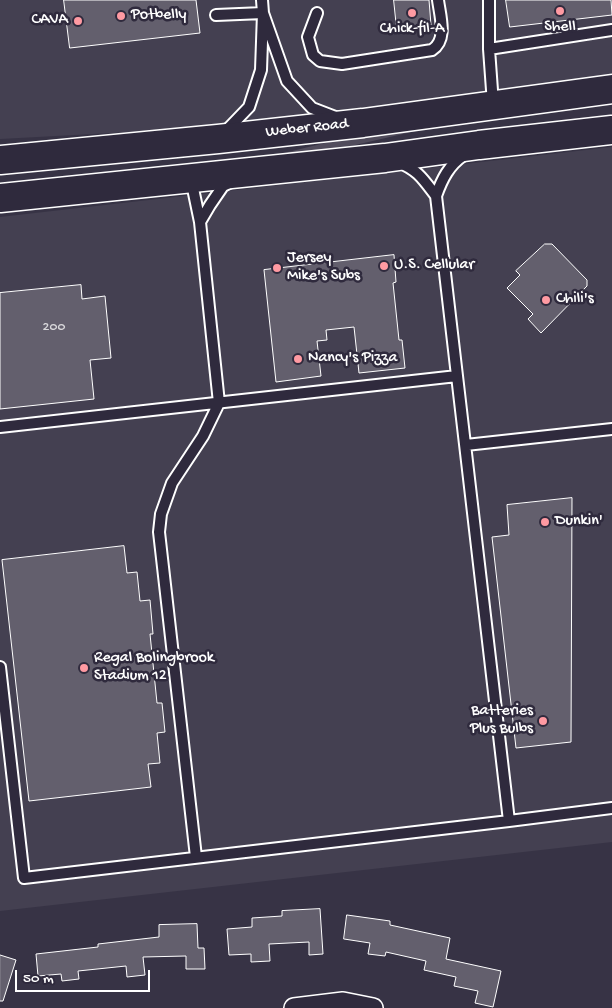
<!DOCTYPE html>
<html>
<head>
<meta charset="utf-8">
<style>
  body { margin:0 }
  #map { position:relative; width:612px; height:1008px; overflow:hidden; background:#373345; font-family:"Gochi Hand",sans-serif }
  canvas { display:block }
  .scale { position:absolute; left:15px; top:970px; width:135px; height:22px; box-sizing:border-box; border:2px solid #fff; border-top:0; padding-left:6px; font-size:15px; line-height:18px; white-space:nowrap; color:#fff; -webkit-text-stroke:4px #2f2a3d; paint-order:stroke }
</style>
</head>
<body>
<div id="map">
<canvas width="612" height="1008"></canvas>
<div class="scale">50 m</div>
</div>
<script>
const c = document.querySelector('canvas').getContext('2d');
c.lineJoin = 'round';
function fillPath(path, color) {
  c.fillStyle = color;
  c.fill(path, 'evenodd');
}
function trace(path, color, width, dash) {
  c.strokeStyle = color;
  c.lineWidth = width;
  c.lineCap = dash ? 'butt' : 'round';
  c.setLineDash(dash || []);
  c.stroke(path);
}
function label(font, color, halo, rows, align = 'center') {
  c.font = font + ' "Gochi Hand",sans-serif';
  c.lineWidth = 5;
  c.setLineDash([]);
  c.textBaseline = 'middle';
  c.strokeStyle = halo;
  c.fillStyle = color;
  for (const [text, x, y, turn = 0] of rows) {
    c.save();
    c.translate(x, y);
    c.rotate((+turn || 0) * Math.PI / 180);
    c.textAlign = isNaN(turn) ? turn : align;
    if (halo) c.strokeText(text, 0, 0);
    c.fillText(text, 0, 0);
    c.restore();
  }
}
fillPath(new Path2D(`
  M0,0h612v77l-407,51 -205,11z
  M612,147v695l-612,69v-694z`), '#444051');
fillPath(new Path2D(`
  M472,118l-134,31 -51,5 1,-2 90,-22z`), '#514c5c');
const building = new Path2D(`
  M64,0h132l4,33 -130,15z
  M394,0h35l2,25 -34,4z
  M506,0h105l1,15 -102,12z
  M545,244h7l35,36v6l-46,47 -13,-14 5,-5 -26,-26 13,-13 -4,-4z
  M394,255l2,27 -3,1 6,57h3l3,28 -46,5 -5,-46 -28,3 1,10 -10,1 4,35 -45,6 -12,-112z
  M81,285l1,14 23,-3 6,62 -21,2 4,39 -94,10v-116z
  M572,498l-1,244 -55,6 -24,-211 17,-2 -2,-30z
  M124,546l3,27 10,-1 3,29 10,-1 3,34h-3l7,69h5l3,29 -8,1 3,30 -12,1 3,23 -122,14 -27,-241z
  M320,909l3,45 -14,1v-13l-40,2 1,17 -19,1v-8l-22,1 -2,-26 25,-2v-9l30,-2v-5z
  M347,915l43,6v4l60,13 -4,21 55,12 -8,36 -18,-4 3,-12 -24,-5 2,-9 -32,-7 2,-9 -40,-9 -1,4 -17,-2 2,-11 -26,-4z
  M197,924l1,24h6l1,21h-19v-13l-43,1 2,18 -18,2 -1,-11 -48,5 1,8 -17,2 -1,-7 -23,2 -2,-22 62,-7v-3l61,-7v-12z
  M0,955l16,5 -13,41h-3z`);
fillPath(building, '#635f6d');
trace(building, '#fff', 1);
const service = new Path2D(`
  M489,0v49l4,55
  M317,13l-9,24 5,18 7,6 22,3 90,-14c16,-10 8,-34 6,-50
  M216,15l47,-2 -1,-13
  M489,49l123,-19
  M224,133l25,-26 12,-37 2,-57 24,68 25,27 26,10
  M398,162c20,8 25,17 38,34 6,-17 13,-31 28,-41
  M191,179l9,43 10,-17 13,-19 8,-4
  M436,196l73,625
  M0,427l457,-51
  M466,445l146,-16
  M0,667l24,211 485,-57 103,-13
  M196,857l-37,-325 2,-18 11,-31 31,-47 16,-33 -19,-181`);
const minor = new Path2D(`
  M294,1008l49,-6 30,6`);
const secondary = new Path2D(`
  M0,160l218,-21 145,-16 249,-34
  M0,198l385,-40 94,-13 133,-15`);
trace(service, '#fff', 14);
trace(minor, '#fff', 22);
trace(secondary, '#fff', 31);
trace(service, '#2f2a3d', 10);
trace(minor, '#2f2a3d', 19);
trace(secondary, '#2f2a3d', 28);
for (const [x, y, r, color] of [
  [560,11,5,"#ff9aa2"],
  [412,13,5,"#ff9aa2"],
  [121,16,5,"#ff9aa2"],
  [78,21,5,"#ff9aa2"],
  [384,266,5,"#ff9aa2"],
  [277,268,5,"#ff9aa2"],
  [546,300,5,"#ff9aa2"],
  [298,359,5,"#ff9aa2"],
  [545,522,5,"#ff9aa2"],
  [84,668,5,"#ff9aa2"],
  [543,721,5,"#ff9aa2"]
]) {
  const dot = new Path2D();
  dot.arc(x, y, r, 0, 2 * Math.PI);
  c.fillStyle = color;
  c.fill(dot);
  trace(dot, '#2f2a3d', 2);
}
label('14px', '#d8d7da', null, [
  ["200",54,328]
]);
label('16px', '#fff', '#2f2a3d', [
  ["Potbelly",131,16],
  ["CAVA",68,21,"right"],
  ["Shell",560,28,"center"],
  ["Chick-fil-A",412,30,"center"],
  ["Jersey",287,259],
  ["Mike's Subs",287,277],
  ["U.S. Cellular",394,266],
  ["Chili's",556,300],
  ["Nancy's Pizza",308,359],
  ["Dunkin'",555,522],
  ["Regal Bolingbrook",94,659],
  ["Stadium 12",94,677],
  ["Batteries",533,712,"right"],
  ["Plus Bulbs",533,730,"right"]
], 'left');
label('16px', '#fff', '#2f2a3d', [
  ["Weber Road",307,129,-6]
]);
</script>
</body>
</html>
